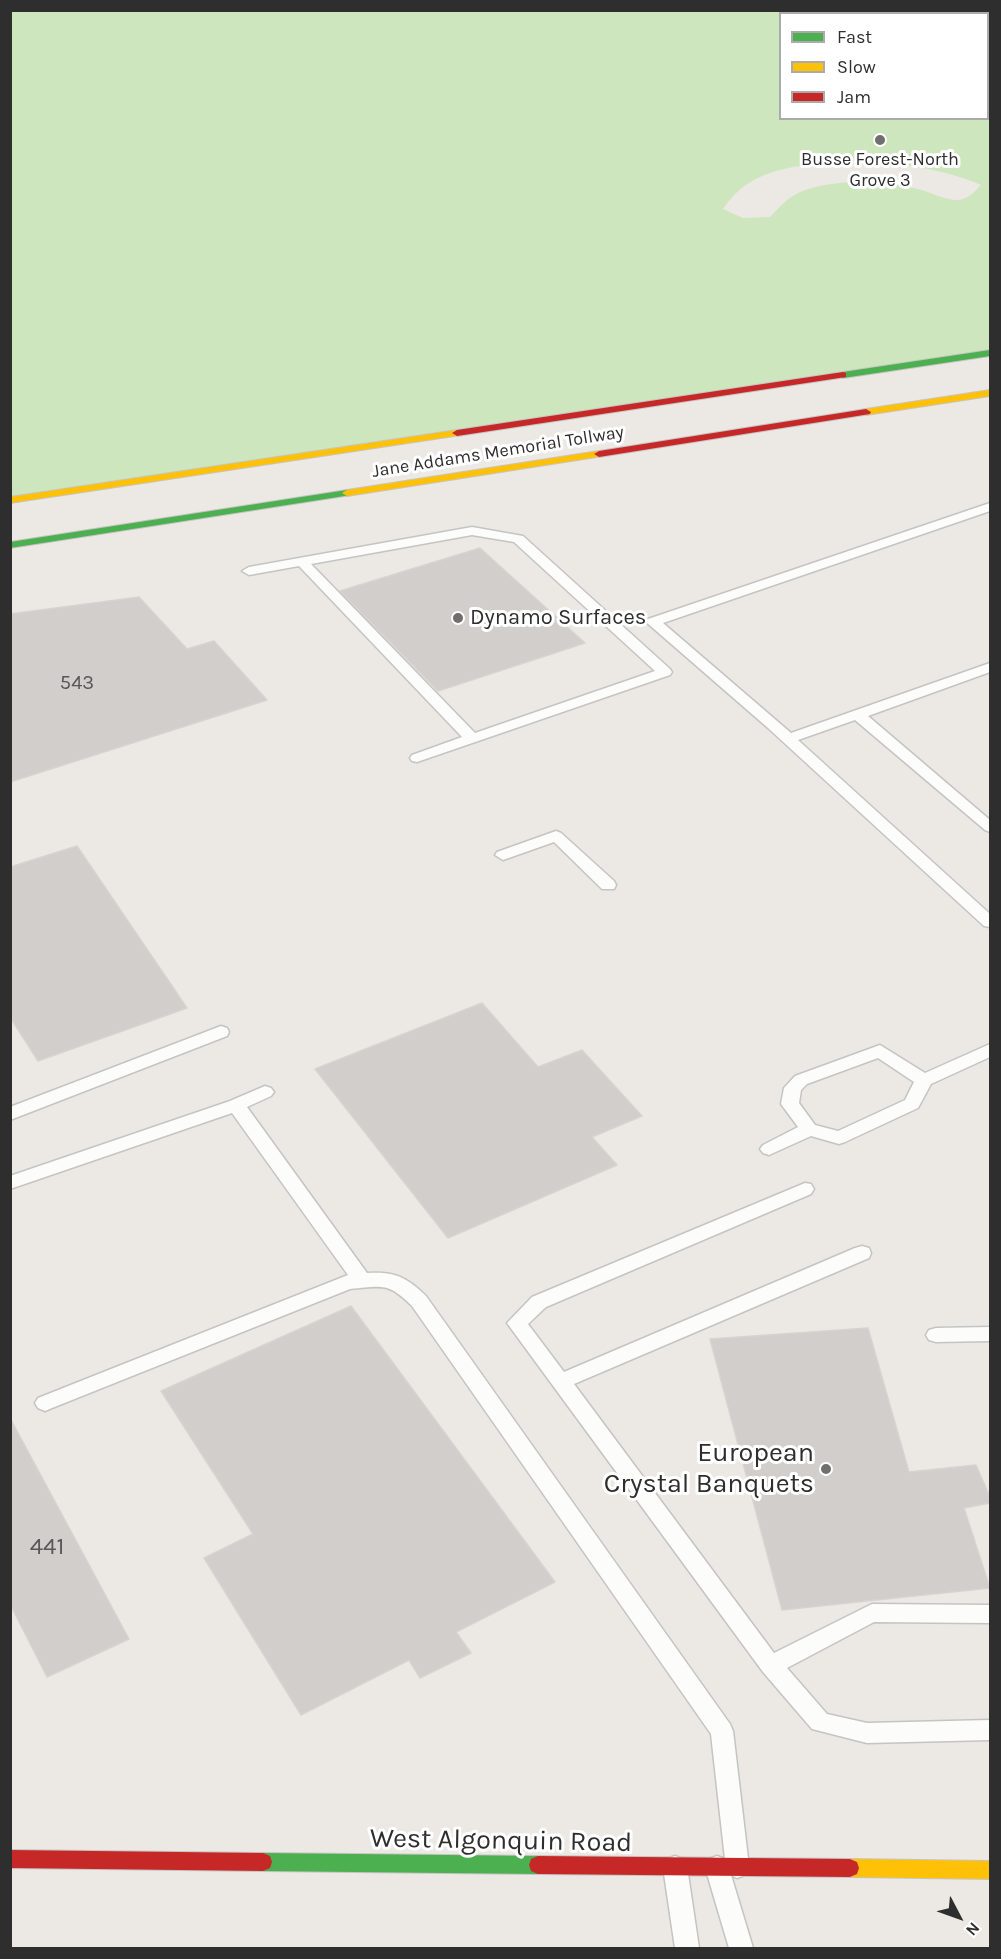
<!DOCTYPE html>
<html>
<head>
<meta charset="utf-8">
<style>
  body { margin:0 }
  #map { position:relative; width:1001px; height:1959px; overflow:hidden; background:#ece8e4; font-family:Karla,sans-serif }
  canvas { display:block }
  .frame { position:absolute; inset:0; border:12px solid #2e2e2e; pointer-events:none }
  .legend { position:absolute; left:779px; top:12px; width:210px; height:108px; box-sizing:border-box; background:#fff; border:2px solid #ababab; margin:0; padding:8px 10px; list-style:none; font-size:18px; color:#2e2e2e }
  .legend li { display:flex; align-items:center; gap:12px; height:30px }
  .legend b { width:30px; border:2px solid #ababab }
  .north { position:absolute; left:929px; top:1887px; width:60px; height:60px; -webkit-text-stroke:4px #fff; paint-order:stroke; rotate:131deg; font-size:16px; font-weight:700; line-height:24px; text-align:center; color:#2e2e2e }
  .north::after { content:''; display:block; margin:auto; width:21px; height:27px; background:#2e2e2e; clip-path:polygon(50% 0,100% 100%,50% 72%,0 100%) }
</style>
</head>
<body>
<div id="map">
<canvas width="1001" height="1959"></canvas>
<div class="frame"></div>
<ul class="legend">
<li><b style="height:8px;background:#4caf50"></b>Fast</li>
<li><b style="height:8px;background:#ffc107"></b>Slow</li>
<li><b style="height:8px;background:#c62828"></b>Jam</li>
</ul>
<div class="north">N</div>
</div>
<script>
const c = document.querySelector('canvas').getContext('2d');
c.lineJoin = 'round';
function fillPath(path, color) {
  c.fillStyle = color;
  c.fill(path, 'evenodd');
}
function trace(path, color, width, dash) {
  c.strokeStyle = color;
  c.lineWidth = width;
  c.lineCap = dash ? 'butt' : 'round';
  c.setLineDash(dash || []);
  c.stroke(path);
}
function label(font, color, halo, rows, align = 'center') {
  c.font = font + ' Karla,sans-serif';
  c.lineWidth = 6;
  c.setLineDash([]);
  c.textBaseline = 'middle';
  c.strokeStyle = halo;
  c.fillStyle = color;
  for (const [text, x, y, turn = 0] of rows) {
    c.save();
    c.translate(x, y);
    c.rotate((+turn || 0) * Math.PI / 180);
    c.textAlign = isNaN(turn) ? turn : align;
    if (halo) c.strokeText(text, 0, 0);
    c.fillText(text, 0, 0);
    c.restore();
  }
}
fillPath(new Path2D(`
  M11,11h979v340l-979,148zM780,14h208v104h-208zM845,161c47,2 92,5 136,24 -7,8 -15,16 -27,15 -12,-1 -24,-8 -36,-11 -35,-9 -86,-11 -120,4 -12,6 -19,15 -28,24l-27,1 -20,-9c28,-43 75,-43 122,-48z`), '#cee6be');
const building = new Path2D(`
  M480,548l105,95 -147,48 -98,-100z
  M139,597l48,52 27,-8 53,59 -257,82v-168z
  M77,846l110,162 -149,53 -28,-44v-150z
  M482,1003l56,64 44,-17 60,66 -50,21 25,28 -169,73 -133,-169z
  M351,1306l204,276 -99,50 15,21 -51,25 -11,-18 -108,55 -97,-157 49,-24 -92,-143z
  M868,1328l41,144 67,-7 14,32v6l-26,5 26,80 -208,22 -72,-271z
  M10,1418l119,221 -82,38 -37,-73z`);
fillPath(building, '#d1cecb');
trace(building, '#d7d4d0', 1.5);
const lane = new Path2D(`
  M863,10h11l3,4h-11z
  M988,73l2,1v6l-2,-1z
  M990,503v8l-327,112 128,110 199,-70v9l-122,44 122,104v12l-5,-2 -130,-110 -57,20 192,174v13l-6,-1 -216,-198 -122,-106 2,-3z
  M472,527l51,9 147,133 2,3 -2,3 -253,87 -5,-1 -2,-3 2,-3 50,-18 -163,-171 -50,9 -7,-4 7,-4zM472,535l42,7 141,129 -180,62 -164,-169z
  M556,831l5,2 53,48 2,4 -2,4h-12l-48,-47 -51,18 -8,-5 2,-3z
  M221,1026l6,2 2,4 -2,4 -217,84v-13z
  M990,1044v13l-59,27 -13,24 -73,34 -6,2 -28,-8 -42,19 -6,-2 -3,-4 3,-4 35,-18 -17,-23 3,-16 11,-12 85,-31 45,28zM878,1058l36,24 -9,18 -67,31 -23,-6 -16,-22 2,-13 6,-6z
  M265,1086l6,2 3,4 -3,4 -24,11 120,166c27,-2 40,4 59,23l304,428 3,7 16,136 -4,8 -8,3 -6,-3 22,73h-24l-24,-81 4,-8 8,-3 8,3 -14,-125 -299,-428c-24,-24 -30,-20 -62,-17l-298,119 -7,3 -7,-3 -3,-5 3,-5 310,-123 -116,-162 -222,76v-13l220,-75z
  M805,1183l6,1 3,5 -3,5 -265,113 -18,17 36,48 291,-124 7,-2 7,2 2,5 -2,5 -295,126 200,269 98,-49 118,1v18l-116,-1 -87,46 40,46 40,9 123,-3v20l-123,3 -55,-14 -49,-57 -256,-349 25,-26z
  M990,1327v14l-54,1 -7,-2 -3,-5 3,-5 7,-2z
  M675,1856l8,3 4,8 12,81h-24l-12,-81 4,-8z`);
const fast = new Path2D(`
  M990,350v6l-147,22 -5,-3 5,-3z
  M347,490l4,1v4l-341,53v-6z
  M263,1853l275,3 7,3 2,6 -2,6 -7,3 -275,-3 -7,-3 -2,-6 2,-6z`);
const slow = new Path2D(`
  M990,390v6l-124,19 -5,-3 5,-3z
  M457,430l5,3 -1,2 -451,68v-6z
  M599,451l5,3 -1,2 -256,40 -5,-3 5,-3z
  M850,1859l140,2v18l-140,-2 -7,-3 -2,-6 2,-6z`);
const jam = new Path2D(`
  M843,372l3,1v4l-389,59 -5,-3 5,-3z
  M866,409l5,3 -1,2 -271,43 -5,-3 5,-3z
  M10,1850l253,3 7,3 2,6 -2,6 -7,3 -253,-3z
  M538,1856l312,3 7,3 2,6 -2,6 -7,3 -312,-3 -7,-3 -2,-6 2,-6z`);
trace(lane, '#c5c4c5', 3);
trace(fast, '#c6c5c4', 2);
trace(slow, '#c6c5c4', 2);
trace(jam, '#c6c5c4', 2);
fillPath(lane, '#fcfcfb');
fillPath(fast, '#4caf50');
fillPath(slow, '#ffc107');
fillPath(jam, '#c62828');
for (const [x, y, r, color] of [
  [880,140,6,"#706f6e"],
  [458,618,6,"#706f6e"],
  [826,1469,6,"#706f6e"]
]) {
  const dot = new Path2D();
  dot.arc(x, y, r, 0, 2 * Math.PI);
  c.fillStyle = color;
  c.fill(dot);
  trace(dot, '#fff', 2);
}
label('18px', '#2e2e2e', '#fff', [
  ["Busse Forest-North",880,160],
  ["Grove 3",880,181]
]);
label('18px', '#2e2e2e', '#fff', [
  ["Jane Addams Memorial Tollway",498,452,-9]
]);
label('20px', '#585857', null, [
  ["543",77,683]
]);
label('22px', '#2e2e2e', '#fff', [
  ["Dynamo Surfaces",470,618]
], 'left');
label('24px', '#585857', null, [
  ["441",47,1547]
]);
label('27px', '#2e2e2e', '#fff', [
  ["European",814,1453],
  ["Crystal Banquets",814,1484]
], 'right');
label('27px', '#2e2e2e', '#fff', [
  ["West Algonquin Road",501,1841,1]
]);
</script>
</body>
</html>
